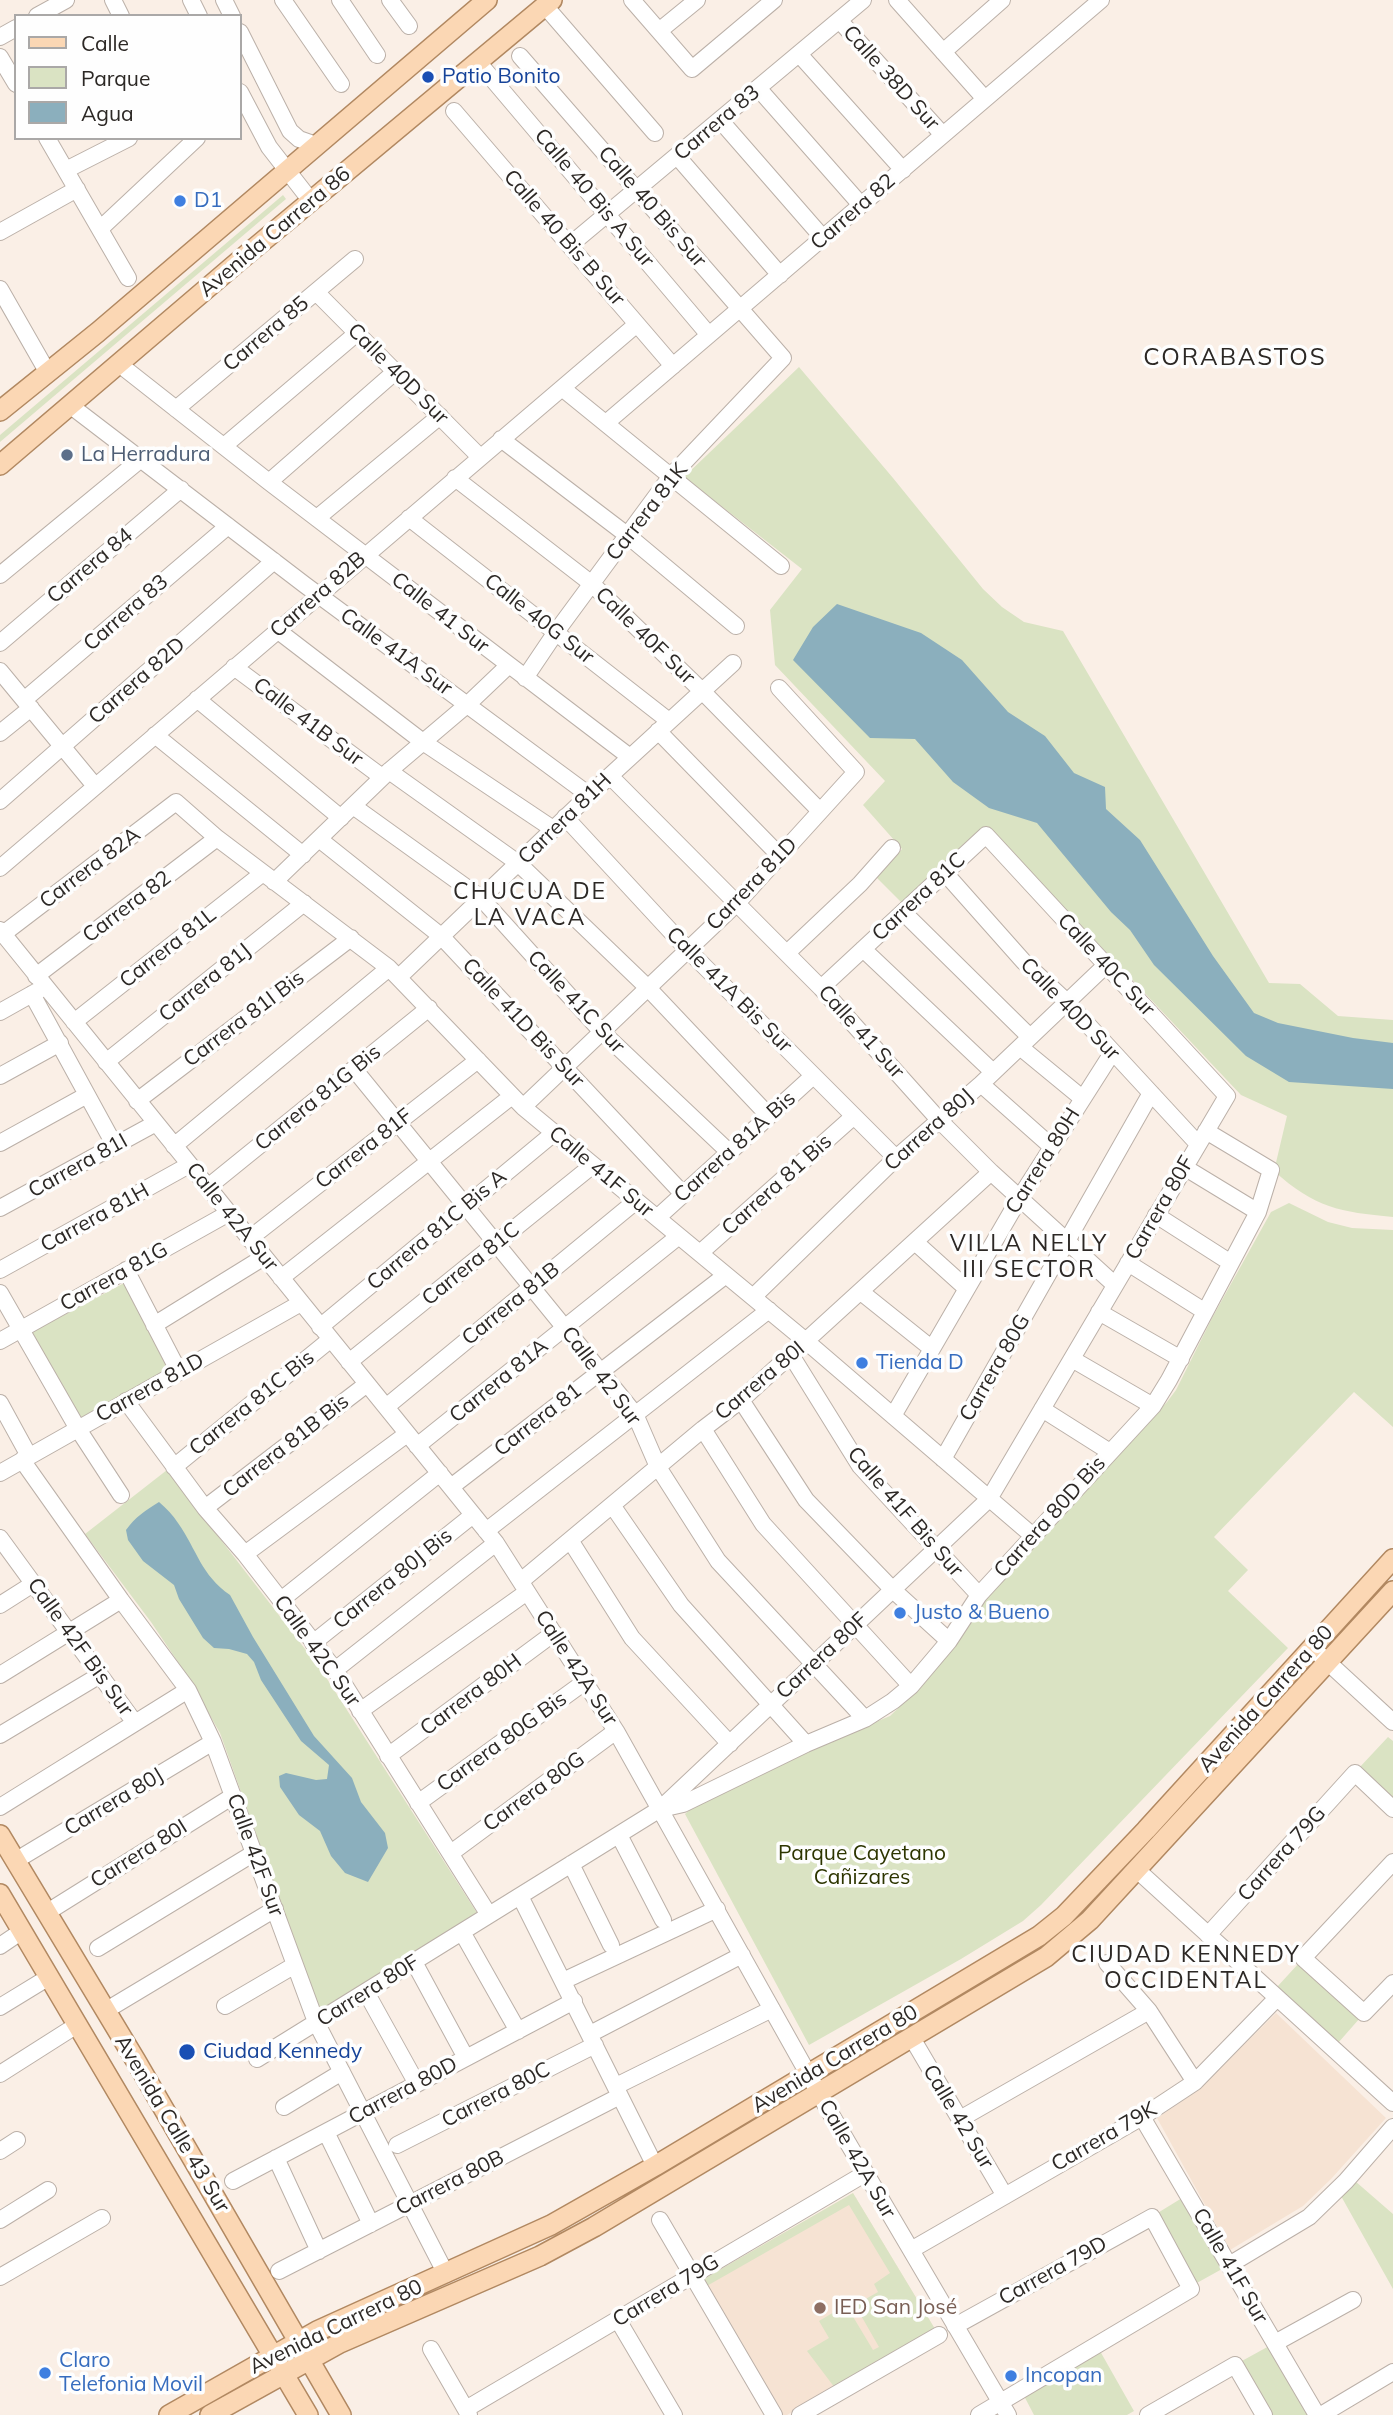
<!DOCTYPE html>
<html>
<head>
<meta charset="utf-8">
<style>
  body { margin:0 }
  #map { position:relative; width:1393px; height:2415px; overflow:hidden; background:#faefe6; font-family:Mulish,sans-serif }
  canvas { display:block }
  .legend { position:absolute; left:14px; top:14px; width:228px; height:126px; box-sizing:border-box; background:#fefefe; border:2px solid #aaa8a7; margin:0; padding:9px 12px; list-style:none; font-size:21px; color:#2c2825 }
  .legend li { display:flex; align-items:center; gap:14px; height:35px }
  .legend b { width:35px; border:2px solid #aaa8a7 }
</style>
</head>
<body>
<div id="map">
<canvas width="1393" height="2415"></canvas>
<ul class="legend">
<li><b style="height:9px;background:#fbd7b4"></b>Calle</li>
<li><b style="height:19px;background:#dae3c3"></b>Parque</li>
<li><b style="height:19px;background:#8bafbd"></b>Agua</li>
</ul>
</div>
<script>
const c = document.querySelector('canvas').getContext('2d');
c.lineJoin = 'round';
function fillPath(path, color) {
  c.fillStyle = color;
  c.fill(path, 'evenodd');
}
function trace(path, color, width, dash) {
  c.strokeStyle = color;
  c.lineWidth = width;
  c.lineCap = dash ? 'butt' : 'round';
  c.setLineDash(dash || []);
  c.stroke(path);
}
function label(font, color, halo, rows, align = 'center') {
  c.font = font + ' Mulish,sans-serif';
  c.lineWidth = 7;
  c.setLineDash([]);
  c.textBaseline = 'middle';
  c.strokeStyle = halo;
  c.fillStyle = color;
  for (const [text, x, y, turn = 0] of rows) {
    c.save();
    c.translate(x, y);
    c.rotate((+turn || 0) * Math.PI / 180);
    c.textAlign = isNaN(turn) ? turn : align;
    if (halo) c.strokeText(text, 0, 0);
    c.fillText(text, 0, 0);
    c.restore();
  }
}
fillPath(new Path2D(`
  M1276,2013l110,105 -55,61 -28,27 -73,44 -73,-132 41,-28z
  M853,2193l82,136 -148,86h-7l-78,-135z`), '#f6e3d3');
fillPath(new Path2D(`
  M283,195l3,4 -286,243v-7z
  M799,367l94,111 90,111 19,18 22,15 39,9 206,352 31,1 38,32 55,4v197c-53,-5 -78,-9 -119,-46l13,-55 -46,-21 -253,-268 -84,78 -28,-28 26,-28 -39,-44 22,-24 -110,-116 -5,-55 32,-41 -118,-92z
  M1289,1203l39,19 24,6 41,2v197l-39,-35 -140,145 34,33 -20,21 60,57 -247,257 -18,16 -62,38 -152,86 -124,-231 13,-12 42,-24 150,-62 24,-23 83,-112 170,-179 9,-12 36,-72 59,-106z
  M126,1282l47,87 -95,51 -48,-87z
  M167,1470l155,201 155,242 -158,98 -99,-278 -32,-56 -37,-55 -66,-88z
  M1388,1737l5,4v59l-34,-32z
  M1299,1963l61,55 -22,25 -61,-56z
  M1355,2181l38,33v75l-52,-93z
  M853,2193l82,136 -100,59 -28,-37 22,-13 -10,-17 27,-16 27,45 6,-3 -24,-42 23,-13 -4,-8 16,-11 -41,-68 -144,82 -3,-7z
  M1182,2198l40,71 -27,15 -39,-70z
  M1271,2345l40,70h-41l-30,-53z
  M1100,2351l34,60 -7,4h-93l-11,-21z`), '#dae3c3');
fillPath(new Path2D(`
  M837,604l84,29 41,27 46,52 37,24 29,37 31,14 1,22 34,31 73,116 41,57 24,10 75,15 40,5v46l-104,-7 -43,-26 -92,-91 -24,-35 -19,-18 -74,-89 -48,-15 -36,-26 -38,-43 -45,-1 -77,-78 20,-33z
  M159,1502c7,6 14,13 19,21 19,27 23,52 52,72l23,42 61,99 38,42 9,24 24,31 3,15 -20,34 -23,-9 -14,-17 -11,-25 -21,-16 -19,-28 -1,-11 7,-3 30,7 11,-1 2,-14 -28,-24 -40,-61 -7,-18 -7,-8 -18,-5 -15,-1 -11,-10 -24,-39 -5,-14 -31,-24 -15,-21 -2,-10c9,-13 20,-20 33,-28z`), '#8bafbd');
const minor = new Path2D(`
  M113,0l8,16
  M191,0l8,16
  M224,0l8,16
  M283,0l58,84
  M340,0l37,55
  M390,0l19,26
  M632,0l60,69 82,-69
  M897,0l88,99
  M545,6l110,127
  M37,16l29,-16
  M839,20l104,115
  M659,31l38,-31
  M240,32l50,99 9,8 17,6
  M0,37l16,-9
  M943,52l59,-52
  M799,54l104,116
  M520,56l263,302 -112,118 -115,156 -31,46
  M0,57l16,27
  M478,62l231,273
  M758,88l103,117
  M240,92l29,55 42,54
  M454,111l219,255
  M720,120l103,118
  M47,138l81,140
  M677,156l103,119
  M66,170l63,-32
  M100,229l97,-91
  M0,232l77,-43
  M570,245l293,-245
  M0,289l48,84
  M316,292l164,165
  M119,364l150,118 361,275
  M562,388l219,178
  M71,406l234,179 284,210
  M176,409l179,-150
  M606,423l495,-423
  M501,439l126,96 109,91
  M224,446l133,-113
  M455,478l137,106 111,108 117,119
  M269,482l127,-111
  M317,518l123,-102
  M409,518l260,203
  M0,575l141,-116
  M277,630l146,112 130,87
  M0,643l181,-154
  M234,667l148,110
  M0,671l95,115
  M197,699l144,119
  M24,700l204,-174
  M658,731l122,125
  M0,733l31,-25
  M155,735l148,120
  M389,771l129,92 130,125 121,128
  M610,776l211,212 119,133 51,51 124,113
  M0,801l274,-240
  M353,806l128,92 120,133 128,121
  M565,817l123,133 208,208
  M319,839l122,97 242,258
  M0,868l637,-544
  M945,873l79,89 42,39 132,143
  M274,882l115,-111 79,-67 41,-39
  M903,912l127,125
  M0,930l496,613 120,188 209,373 183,311
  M3,934l173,-132 41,36 172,130 134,139 284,235 226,194
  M863,949l130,123
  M787,953l73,-69 32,-36
  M36,976l181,-138
  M399,977l190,-182 144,-132
  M32,994l83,152
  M0,1012l41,-23
  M74,1022l189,-149
  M1020,1047l62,51
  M106,1062l198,-159
  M354,1069l281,345 23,53 60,94 147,158
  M0,1076l60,-33
  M981,1084l71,63
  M137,1101l214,-163
  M523,1107l214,-204 119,-131 -77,-84
  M0,1143l87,-48
  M174,1146l215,-178
  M1184,1167l74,45
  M208,1187l221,-179
  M0,1208l156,-85
  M1156,1215l75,48
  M657,1218l156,-142
  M249,1239l229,-179
  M915,1242l51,46
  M700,1253l154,-137
  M1128,1263l76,48
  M0,1270l189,-105
  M126,1270l53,102
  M281,1278l231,-182
  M861,1292l70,56
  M0,1293l78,136 43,66
  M753,1297l143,-139 85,-74 125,-119
  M1099,1312l82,47
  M154,1325l110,-68
  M320,1327l234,-194
  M0,1341l229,-128
  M791,1355l69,111 119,129
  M1072,1359l81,47
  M349,1362l244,-197
  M741,1400l65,100 87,90 56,51
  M126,1401l79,107 40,46 90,116 154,245
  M0,1403l29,53
  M386,1407l250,-206
  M1042,1409l68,43
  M893,1416l126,-217 93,-146
  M703,1429l60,95 148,162
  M417,1446l262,-210
  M943,1459l208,-366
  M22,1460l99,140 67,90 25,52 103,280 130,252
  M174,1467l157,-128
  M0,1473l301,-170
  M451,1487l275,-212
  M612,1505l69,100 125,139
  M205,1508l162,-124
  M486,1531l283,-221
  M0,1538l135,185
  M570,1540l62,98 98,106
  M245,1554l162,-120
  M521,1581l182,-152 38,-29 250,-228
  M281,1600l159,-127
  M0,1605l33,-21
  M313,1643l160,-128
  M1320,1655l73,67
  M335,1670l161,-127
  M0,1675l121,-75
  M360,1711l167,-119
  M0,1735l100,-60
  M388,1756l166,-123
  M418,1803l168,-122
  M0,1807l188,-117
  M661,1809l22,-5 123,-60 59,-25 28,-18 18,-15 38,-45 30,-46 174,-189 16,-26 89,-168 13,-42 -65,-39
  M619,1835l44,85
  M451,1853l165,-122
  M15,1861l198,-119
  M1393,1862l-90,96 61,55 29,-30
  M571,1864l40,81
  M1136,1869l257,234
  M520,1896l135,270
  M46,1913l187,-117
  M462,1932l56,99
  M1208,1935l147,-162 38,36
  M0,1946l22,-15
  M98,1948l156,-95
  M414,1962l52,96
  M1107,1963l42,48 46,71
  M563,1981l154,-72
  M366,1992l51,92
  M225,2006l70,-41
  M0,2007l49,-30
  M105,2011l170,-102
  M590,2034l152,-79
  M912,2038l93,158
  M257,2059l403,-250 329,-310 238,-403 -241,-261 -165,153
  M0,2074l77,-49
  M616,2086l156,-77
  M284,2107l58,-35
  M1142,2117l175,298
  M960,2119l189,-108
  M326,2132l45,92
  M397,2145l198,-100
  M0,2151l17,-11
  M276,2158l43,93
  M233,2181l341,-180
  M0,2220l48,-30
  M660,2220l114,195
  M911,2250l231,-133 53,-35 82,-84
  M1229,2265l80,-48 37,-36 47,-54
  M279,2271l341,-175
  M0,2277l102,-59
  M618,2320l56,95
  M955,2326l197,-109 39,72 -212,126
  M1275,2343l78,-43
  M431,2349l38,66
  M466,2409l400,-236
  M800,2415l139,-80
  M1148,2415l87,-50 29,50
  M1321,2415l72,-43`);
const major = new Path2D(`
  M0,411l98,-79 389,-332
  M0,465l239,-204 313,-261
  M0,1835l136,226 205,354
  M0,1894l308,521
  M169,2415l148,-84 234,-106 104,-59 384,-230 25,-20 82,-86 247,-271
  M210,2415l130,-72 200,-87 54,-29 452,-270 44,-37 303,-329`);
trace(minor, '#bbb0a8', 18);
trace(major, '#b18861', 22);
trace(minor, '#fff', 16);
trace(major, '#fbd7b4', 19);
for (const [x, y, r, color] of [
  [428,77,7,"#1a4fb4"],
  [180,201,7,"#3f7fe0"],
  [67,455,7,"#5c6f8a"],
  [862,1363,7,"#3f7fe0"],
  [900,1613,7,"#3f7fe0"],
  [187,2052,9,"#1a4fb4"],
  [820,2308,7,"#8d6e63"],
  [45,2373,7,"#3f7fe0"],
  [1011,2376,7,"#3f7fe0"]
]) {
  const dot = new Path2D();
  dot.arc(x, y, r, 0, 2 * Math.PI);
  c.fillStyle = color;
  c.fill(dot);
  trace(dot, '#fefefe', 2.5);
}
label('21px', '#164399', '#fefefe', [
  ["Patio Bonito",442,77],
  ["Ciudad Kennedy",203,2052]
], 'left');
label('21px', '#2c2825', '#fefefe', [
  ["Calle 38D Sur",891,78,48],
  ["Carrera 83",717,123,-40],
  ["Calle 40 Bis A Sur",594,198,50],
  ["Calle 40 Bis Sur",652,207,49],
  ["Carrera 82",853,212,-41],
  ["Avenida Carrera 86",275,232,-40],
  ["Calle 40 Bis B Sur",564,238,49],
  ["Carrera 85",266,334,-40],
  ["Calle 40D Sur",398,374,45],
  ["Carrera 81K",647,512,-52],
  ["Carrera 84",90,566,-40],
  ["Carrera 82B",318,595,-41],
  ["Carrera 83",126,613,-41],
  ["Calle 41 Sur",440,613,38],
  ["Calle 40G Sur",539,619,38],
  ["Calle 40F Sur",645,636,44],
  ["Calle 41A Sur",396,652,36],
  ["Carrera 82D",137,681,-41],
  ["Calle 41B Sur",308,722,37],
  ["Carrera 81H",565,819,-44],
  ["Carrera 82A",90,868,-37],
  ["Carrera 81D",752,884,-46],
  ["Carrera 81C",919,897,-43],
  ["Carrera 82",127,907,-37],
  ["Carrera 81L",168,948,-38],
  ["Calle 40C Sur",1106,965,47],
  ["Carrera 81J",205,983,-39],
  ["Calle 41A Bis Sur",729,990,45],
  ["Calle 41C Sur",576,1002,47],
  ["Calle 40D Sur",1070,1009,46],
  ["Carrera 81I Bis",244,1019,-37],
  ["Calle 41D Bis Sur",523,1023,47],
  ["Calle 41 Sur",861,1032,48],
  ["Carrera 81G Bis",318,1098,-39],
  ["Carrera 80J",929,1130,-42],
  ["Carrera 81A Bis",735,1147,-42],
  ["Carrera 81F",364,1149,-38],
  ["Carrera 80H",1043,1161,-58],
  ["Carrera 81I",78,1166,-29],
  ["Calle 41F Sur",601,1172,40],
  ["Carrera 81 Bis",777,1185,-42],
  ["Carrera 80F",1160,1208,-60],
  ["Calle 42A Sur",232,1217,51],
  ["Carrera 81H",95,1218,-29],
  ["Carrera 81C Bis A",437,1230,-40],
  ["Carrera 81C",471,1264,-39],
  ["Carrera 81G",114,1277,-29],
  ["Carrera 81B",511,1304,-39],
  ["Carrera 80G",995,1368,-60],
  ["Calle 42 Sur",601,1376,53],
  ["Carrera 81A",499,1381,-39],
  ["Carrera 80I",760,1381,-40],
  ["Carrera 81D",150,1388,-29],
  ["Carrera 81C Bis",252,1403,-39],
  ["Carrera 81",538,1420,-38],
  ["Carrera 81B Bis",286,1446,-38],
  ["Calle 41F Bis Sur",905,1512,49],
  ["Carrera 80D Bis",1050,1517,-48],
  ["Carrera 80J Bis",393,1579,-39],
  ["Calle 42F Bis Sur",80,1647,54],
  ["Calle 42C Sur",317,1651,54],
  ["Carrera 80F",822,1656,-43],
  ["Calle 42A Sur",576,1668,57],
  ["Carrera 80H",471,1695,-37],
  ["Avenida Carrera 80",1266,1699,-48],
  ["Carrera 80G Bis",502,1742,-36],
  ["Carrera 80G",534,1792,-36],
  ["Carrera 80J",114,1802,-31],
  ["Carrera 80I",139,1854,-32],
  ["Carrera 79G",1282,1854,-48],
  ["Calle 42F Sur",255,1855,70],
  ["Carrera 80F",368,1991,-32],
  ["Avenida Carrera 80",835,2059,-31],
  ["Carrera 80D",403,2091,-28],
  ["Carrera 80C",496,2095,-27],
  ["Calle 42 Sur",958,2117,59],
  ["Avenida Calle 43 Sur",172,2124,59],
  ["Carrera 79K",1104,2137,-30],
  ["Calle 42A Sur",857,2159,60],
  ["Carrera 80B",450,2183,-27],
  ["Calle 41F Sur",1230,2266,60],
  ["Carrera 79D",1053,2271,-29],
  ["Carrera 79G",666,2291,-31],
  ["Avenida Carrera 80",336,2327,-26]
]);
label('21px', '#366cbe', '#fefefe', [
  ["D1",194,201],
  ["Tienda D",876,1363],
  ["Justo & Bueno",914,1613],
  ["Claro",59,2361],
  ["Telefonia Movil",59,2385],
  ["Incopan",1025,2376]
], 'left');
label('21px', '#4e5e75', '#fefefe', [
  ["La Herradura",81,455]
], 'left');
label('21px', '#2d3500', '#fefefe', [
  ["Parque Cayetano",862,1854],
  ["Cañizares",862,1878]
]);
label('21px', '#785e54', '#fefefe', [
  ["IED San José",834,2308]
], 'left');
c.letterSpacing = '2px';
label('23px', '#2c2825', '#fefefe', [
  ["CHUCUA DE",530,892],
  ["LA VACA",530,918],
  ["VILLA NELLY",1029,1244],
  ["III SECTOR",1029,1270],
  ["CIUDAD KENNEDY",1186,1955],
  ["OCCIDENTAL",1186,1981]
]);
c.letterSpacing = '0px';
c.letterSpacing = '2px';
label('24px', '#2c2825', '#fefefe', [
  ["CORABASTOS",1235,358]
]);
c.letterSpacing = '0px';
</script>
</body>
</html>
